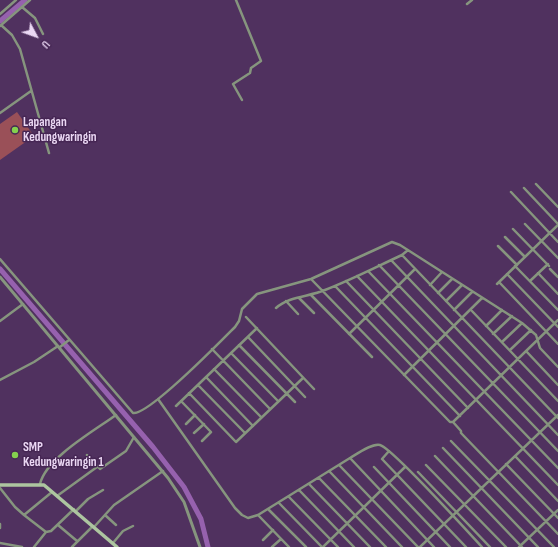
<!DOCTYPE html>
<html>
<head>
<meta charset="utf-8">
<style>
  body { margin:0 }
  #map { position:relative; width:558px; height:547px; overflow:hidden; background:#50315f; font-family:"Sofia Sans Condensed",sans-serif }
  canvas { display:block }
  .north { position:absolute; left:16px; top:16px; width:40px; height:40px; -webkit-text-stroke:3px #462654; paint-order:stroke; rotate:131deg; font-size:11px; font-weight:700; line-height:16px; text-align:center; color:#ebd8f4 }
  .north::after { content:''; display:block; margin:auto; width:14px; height:18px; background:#ebd8f4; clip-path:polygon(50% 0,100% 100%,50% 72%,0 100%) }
</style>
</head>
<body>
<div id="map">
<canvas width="558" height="547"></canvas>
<div class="north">U</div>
</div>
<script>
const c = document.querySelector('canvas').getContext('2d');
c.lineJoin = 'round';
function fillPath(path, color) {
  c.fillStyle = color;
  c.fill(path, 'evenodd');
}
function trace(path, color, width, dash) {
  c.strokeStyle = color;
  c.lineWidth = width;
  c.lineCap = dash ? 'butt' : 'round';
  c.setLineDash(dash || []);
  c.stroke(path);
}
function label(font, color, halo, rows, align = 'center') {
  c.font = font + ' "Sofia Sans Condensed",sans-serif';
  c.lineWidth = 3;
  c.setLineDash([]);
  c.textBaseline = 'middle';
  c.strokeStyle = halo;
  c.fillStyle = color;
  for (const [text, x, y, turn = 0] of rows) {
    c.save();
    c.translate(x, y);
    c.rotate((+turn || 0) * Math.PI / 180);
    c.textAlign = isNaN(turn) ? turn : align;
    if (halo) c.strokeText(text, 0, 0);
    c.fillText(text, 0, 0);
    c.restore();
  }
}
fillPath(new Path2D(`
  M17,112l17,24 -34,24v-36z`), '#9a5058');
trace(new Path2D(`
  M0,21l25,-21
  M0,269l153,178 31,40 17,32 7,28`), '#9661ae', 5);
trace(new Path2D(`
  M236,0l25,61 -10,7 -1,5 -17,11 9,16
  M467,4l5,-4
  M22,7l13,11 8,16
  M0,14l16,-14
  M1,25l11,10 8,14 29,104
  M0,26l30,-26
  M0,113l31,-22
  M536,184l22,23
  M524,188l34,36
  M511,192l47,50
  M525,224l33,34
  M513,229l36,37
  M505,237l20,20
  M498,246l19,19
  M402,255l156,163
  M0,259l133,154c15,3 88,-72 102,-86l4,-6 3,-12 15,-15 54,-15 81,-37 8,3 122,78 14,12 4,13 18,19
  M391,260l167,175
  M379,265l179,186
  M515,266l43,44
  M550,269l8,8
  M368,271l190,197
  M538,273l20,21
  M507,274l51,53
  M357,276l201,209
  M311,279l139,143h3l8,9v2l97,101
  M346,281l122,127
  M530,281l18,-17
  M499,282l59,62
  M497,284l61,-59
  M430,285l12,-13
  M335,286l125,130
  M438,293l14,-14
  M311,295l61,62
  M299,298l15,15
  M286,301l12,13
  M446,301l16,-16
  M276,308c13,-12 33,-11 49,-18 26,-10 51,-23 77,-35l6,-5
  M454,310l18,-18
  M471,310l87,91
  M246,317l68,72
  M0,321l23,-17
  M486,326l16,-16
  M349,334l66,-65
  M493,334l19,-18
  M248,337l57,60
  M502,342l20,-19
  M239,345l56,57
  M60,347l9,-7
  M212,349l58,60
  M510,350l21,-20
  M526,351l32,34
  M231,353l47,48
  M214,369l47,48
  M404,375l78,-77
  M206,377l47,49
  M0,380l34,-18 24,-16
  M198,385l47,48
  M189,393l47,49 67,-64
  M158,399l77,109 7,7 6,3 10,-3 92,-57 84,89
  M181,401l30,31 -9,9
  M176,406l81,-78
  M453,422l105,-102
  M186,424l9,-9
  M194,433l10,-9
  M451,441l103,106
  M443,448l95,99
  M389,451l-7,8 84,88
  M87,455l13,14 26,-18 8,-14
  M435,456l87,91
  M515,456l43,45
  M350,458c7,-4 22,-15 30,-13 12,3 88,87 102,102
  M506,464l52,54
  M426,465l80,82
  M340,466l78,81
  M374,467l76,80
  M330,472l72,75
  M418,472l72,75
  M319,478l67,69
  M40,484c6,-26 54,-53 76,-69
  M309,484l61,63
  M0,488l15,19 9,8
  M299,490l55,57
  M52,492l-28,23 22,17 5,-1 23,-22
  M57,496l40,-29
  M289,497l49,50
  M279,503l43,44
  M268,509l38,38
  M76,511l12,-12 15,-9
  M105,515l11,10
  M258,515l31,32
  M0,524v4
  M58,525l19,16
  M94,527l20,-22 49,-34
  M263,540l10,-10
  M0,543l22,4
  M113,543l10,-12 10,-5
  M34,547l12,-15
  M72,547l21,-21
  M272,547l9,-8
  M323,547l82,-80
  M420,547l138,-132
  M519,547l39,-37`), '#86957e', 2.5);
trace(new Path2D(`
  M0,277l168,201 16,24 16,45`), '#86957e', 3);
trace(new Path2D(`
  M0,485h44l73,62`), '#adc5a0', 3.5);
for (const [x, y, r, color] of [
  [15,130,4,"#84d04e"],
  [15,455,4,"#84d04e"]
]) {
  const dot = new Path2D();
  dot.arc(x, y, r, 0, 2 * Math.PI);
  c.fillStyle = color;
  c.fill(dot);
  trace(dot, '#462654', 1.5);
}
label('bold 13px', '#ebd8f4', '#462654', [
  ["Lapangan",23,123],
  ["Kedungwaringin",23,138],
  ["SMP",23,448],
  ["Kedungwaringin 1",23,463]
], 'left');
</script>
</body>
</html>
